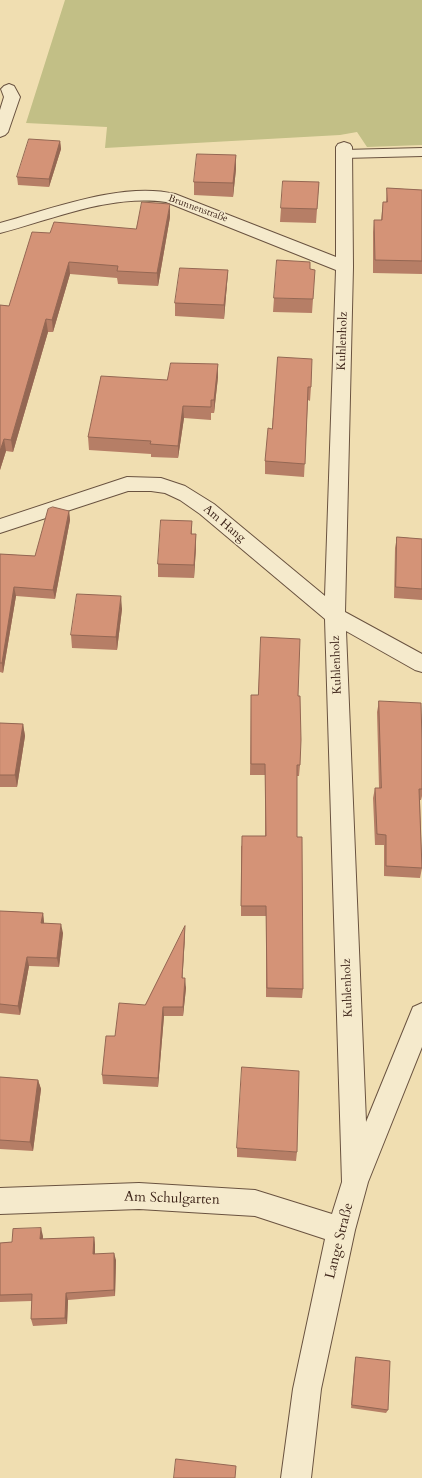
<!DOCTYPE html>
<html>
<head>
<meta charset="utf-8">
<style>
  body { margin:0 }
  canvas { display:block; background:#f0deb1 }
</style>
</head>
<body>
<canvas width="422" height="1478"></canvas>
<script>
const c = document.querySelector('canvas').getContext('2d');
c.lineJoin = 'round';
function fillPath(path, color) {
  c.fillStyle = color;
  c.fill(path, 'evenodd');
}
function trace(path, color, width, dash) {
  c.strokeStyle = color;
  c.lineWidth = width;
  c.lineCap = dash ? 'butt' : 'round';
  c.setLineDash(dash || []);
  c.stroke(path);
}
function label(font, color, halo, rows, align = 'center') {
  c.font = font + ' Cardo,serif';
  c.lineWidth = 3;
  c.setLineDash([]);
  c.textBaseline = 'middle';
  c.strokeStyle = halo;
  c.fillStyle = color;
  for (const [text, x, y, turn = 0] of rows) {
    c.save();
    c.translate(x, y);
    c.rotate((+turn || 0) * Math.PI / 180);
    c.textAlign = isNaN(turn) ? turn : align;
    if (halo) c.strokeText(text, 0, 0);
    c.fillText(text, 0, 0);
    c.restore();
  }
}
fillPath(new Path2D(`
  M65,0h357v145l-55,2 -10,-15 -17,3 -235,13 2,-21 -81,-4z`), '#c2bf86');
const lane = new Path2D(`
  M422,148v8l-78,2 -5,-1 -2,-3 2,-3 5,-1z`);
const street = new Path2D(`
  M9,84l5,2 6,11 -12,35 -3,3 -5,2v-27l4,-13 -3,-8 3,-3z
  M344,142l6,2 2,3 1,120 -8,345 77,42v18l-7,-2 -69,-39 20,491 47,-115 9,-4v44l-54,135 -13,48 -34,159 -10,89h-30l12,-89 32,-150 -70,-23 -116,-7 -139,5v-26l139,-5 116,7 77,24 10,-32 -17,-563 -125,-105 -20,-14 -15,-7 -14,-2h-23l-128,42v-14l127,-42 34,1 24,8 29,18 111,92 11,-326 -170,-68c-56,-8 -112,17 -166,31v-10c51,-14 123,-42 175,-29l161,63v-110l2,-3z`);
trace(lane, '#6a5340', 2);
trace(street, '#6a5340', 2);
fillPath(lane, '#f5eacc');
fillPath(street, '#f5eacc');
fillPath(new Path2D(`
  M60,141l1,8 -12,38 -31,-2 -1,-8z
  M236,155v14l-3,28 -39,-2v-13z
  M319,182l-3,41 -36,-1 1,-14z
  M387,188l35,2v84l-49,-1v-41l1,-12h7l2,-18h3z
  M170,217l-12,69 -40,-2 -1,-6 -47,-4 -17,58h-5l-35,120 -7,-1 -6,19v-165l9,1 41,-73 86,-4z
  M228,270l-1,14 -3,35 -49,-3v-13z
  M274,298l39,1 -1,14 -39,-1z
  M278,357l33,30 -1,14 -2,-1 -4,77 -39,-3v-13l7,-32z
  M218,364v13l-4,36h-3v7l-27,-2 -6,40 -27,-1v-3l-62,-4 -1,-13 79,-57z
  M69,511l1,9 -15,79 -39,-3 -13,77 -3,-1v-118l35,2z
  M192,521v13h4v13l-2,31 -36,-1v-13z
  M397,537l25,2v61l-28,-2 1,-50z
  M122,609l-5,41 -45,-2 -1,-13z
  M251,695l47,1 2,69 -1,11h-2v61l6,152 -1,9 -36,-1v-81h-25v-70l24,-10v-61h-15z
  M379,701l43,40v55l-1,4h-1l2,68 -2,10 -36,-2v-31h-9l-2,-47 2,-10h4l-2,-76z
  M0,723l23,1 2,12 -8,51h-17z
  M0,911l43,2 1,10 19,10 -4,34 -30,-1 -9,49 -20,-2z
  M185,935l-3,43 4,10 -3,28h-19l-6,71 -55,-3 -1,-9 13,-39 30,-31z
  M0,1077l38,3 3,9 -8,62 -33,-2z
  M237,1148l60,4 -1,9 -59,-4z
  M43,1236v3l51,-2 1,8v9l21,6 -1,36 -47,4 -1,24 -34,2 -2,-7 1,-18 -32,1v-59l12,-1z
  M356,1357l32,53 -2,3 -35,-5 4,-48z`), '#b67e66');
fillPath(new Path2D(`
  M60,141l1,8 -12,38v-8z
  M236,155v14l-3,28v-14z
  M170,204v13l-12,69 -1,-13z
  M69,262l1,12 -17,58 -1,-12z
  M228,270l-1,14 -3,35v-14z
  M46,319l2,13 -35,120 -2,-12z
  M218,364v13l-4,36v-13z
  M183,406l1,12 -6,40v-12z
  M4,439l2,12 -6,19v-19z
  M69,511l1,9 -15,79 -2,-9z
  M196,534v13l-2,31v-13z
  M14,587l2,9 -13,77 -1,-10z
  M121,596l1,13 -5,41 -1,-13z
  M23,724l2,12 -8,51 -2,-12z
  M43,913l1,9 -1,11 -2,-10z
  M61,924l2,9 -4,34 -2,-9z
  M185,926v9l-3,52v-9z
  M27,957l2,9 -9,49 -2,-9z
  M185,978l1,10 -3,28v-9z
  M163,1007l1,9 -6,71v-9z
  M38,1080l3,9 -8,62 -3,-9z
  M41,1228l2,8 -1,10 -2,-7z
  M94,1237l1,8v16l-2,-7z
  M114,1253l2,7 -1,36 -1,-6z
  M66,1293l2,7 -1,24 -2,-6z`), '#946753');
const building = new Path2D(`
  M29,139l31,2 -11,38 -32,-2z
  M197,154l39,1 -3,28 -39,-1z
  M283,181l36,1 -2,27 -36,-1z
  M387,188l35,2v71l-47,-1 -1,-40h8l1,-18h4z
  M142,202l28,2 -13,69 -40,-2 1,-5 -49,-4 -17,58 -6,-1 -35,121 -7,-1 -4,12v-146l9,1 23,-74 18,1 4,-11 82,7z
  M277,260l33,2v7l5,1 -2,29 -39,-1z
  M180,268l48,2 -4,35 -49,-2z
  M278,357l34,2 -1,28h-3l-3,77 -40,-3 3,-33 4,1z
  M171,363l47,1 -4,36h-3v7l-28,-1 -5,40 -28,-2 1,-3 -63,-4 13,-61 66,4z
  M53,507l16,4 -16,79 -39,-3 -12,76h-2v-109l35,2 13,-47z
  M161,520l31,1 -1,13h5l-2,31 -36,-1z
  M397,537l25,2v50l-26,-2z
  M77,594l44,2 -5,41 -45,-2z
  M261,637l39,2 -2,57h2l1,44 -1,25h-3v72h5l1,152 -36,-1 -1,-82h-25l1,-70h24l-1,-72h-14v-69h7z
  M379,701l42,2 1,38v48h-3l3,79 -36,-2v-31l-9,-1 -2,-46h6z
  M0,723l23,1 -8,51h-15z
  M0,911l43,2 -2,10 20,1 -4,34 -30,-1 -9,49 -18,-2z
  M185,926l-3,52h3l-2,29h-20l-5,71 -56,-3 4,-39h9l4,-33 26,2z
  M242,1067l57,4 -2,81 -60,-4z
  M0,1077l38,3 -8,62 -30,-2z
  M41,1228l-1,11 54,-2 -1,17 21,-1v37l-48,3 -1,25 -34,1 1,-25 -32,1v-52l12,-1 1,-13z
  M356,1357l34,4 -2,49 -36,-5z
  M176,1459l60,7 -1,12h-61z`);
fillPath(building, '#d49377');
trace(building, '#946753', 1);
label('10px', '#3e251a', '#f5eacc', [
  ["Brunnenstraße",198,209,20]
]);
label('12px', '#3e251a', '#f5eacc', [
  ["Kuhlenholz",343,341,-88],
  ["Am Hang",224,524,40],
  ["Kuhlenholz",337,665,-92],
  ["Kuhlenholz",348,988,-92]
]);
label('14px', '#3e251a', '#f5eacc', [
  ["Am Schulgarten",172,1199,2],
  ["Lange Straße",340,1241,-76]
]);
</script>
</body>
</html>
